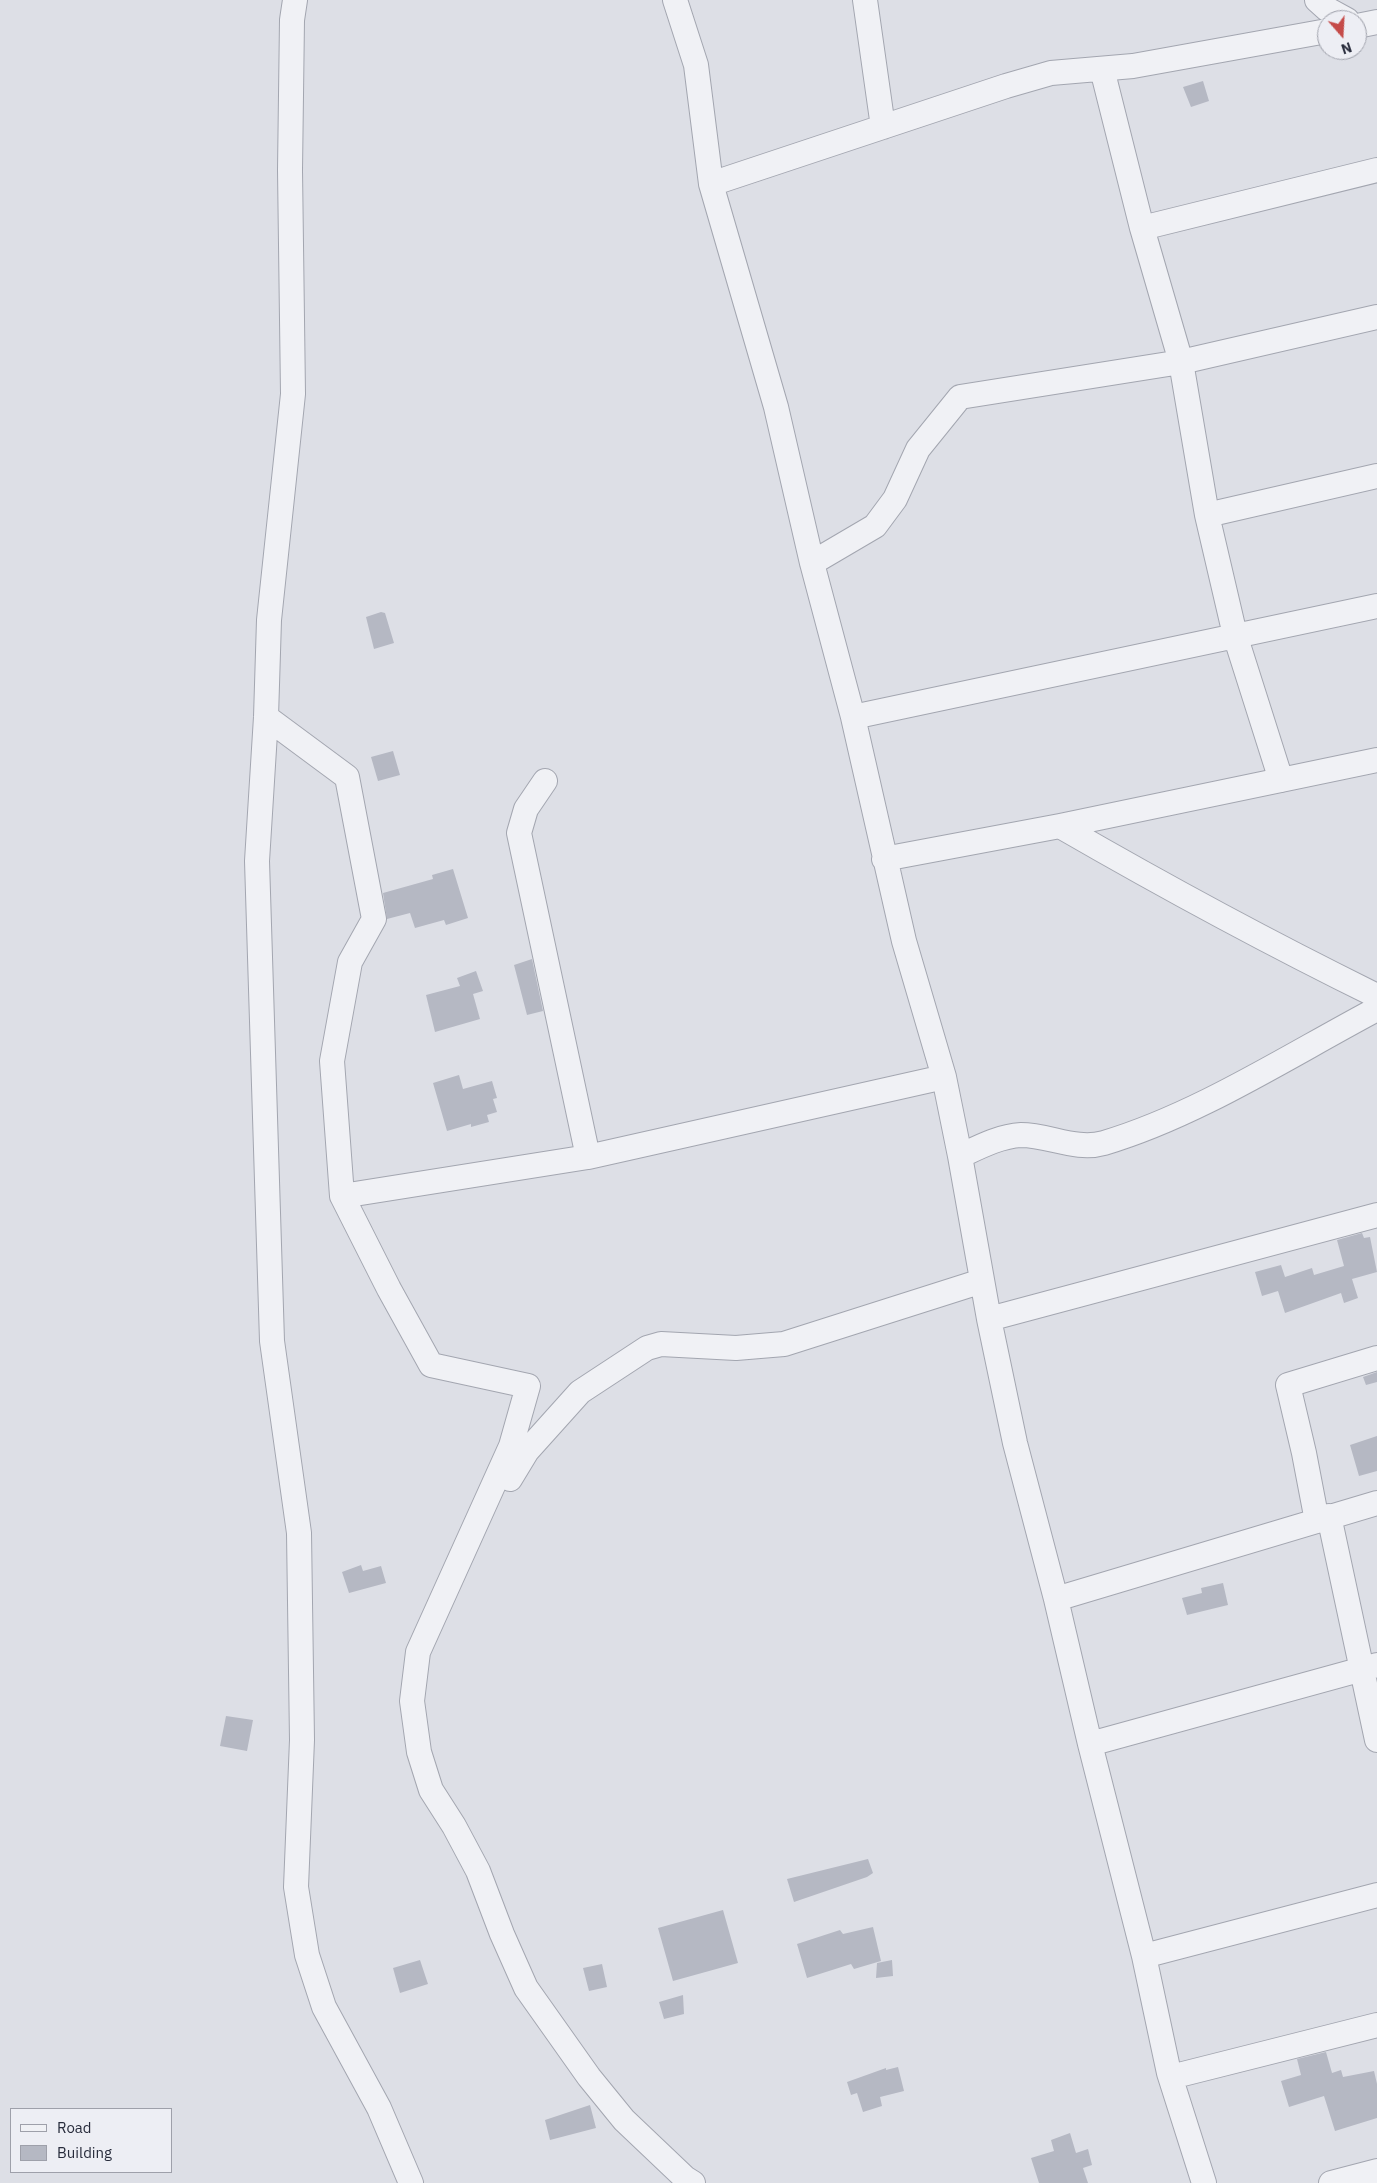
<!DOCTYPE html>
<html>
<head>
<meta charset="utf-8">
<style>
  body { margin:0 }
  #map { position:relative; width:1377px; height:2183px; overflow:hidden; background:#dddfe6; font-family:"IBM Plex Sans",sans-serif }
  canvas { display:block }
  .legend { position:absolute; left:10px; top:2108px; width:162px; height:65px; box-sizing:border-box; background:#edeef4; border:1px solid #9ea0aa; margin:0; padding:6px 9px; list-style:none; font-size:15px; color:#282c3c }
  .legend li { display:flex; align-items:center; gap:10px; height:25px }
  .legend b { width:25px; border:1px solid #9ea0aa }
  .north { position:absolute; left:1317px; top:10px; width:50px; height:50px; box-sizing:border-box; background:#edeef4; border:1px solid #9ea0aa; border-radius:50%; rotate:161deg; font-size:14px; font-weight:700; line-height:20px; text-align:center; color:#282c3c }
  .north::after { content:''; display:block; margin:auto; width:18px; height:22px; background:#c54b49; clip-path:polygon(50% 0,100% 100%,50% 72%,0 100%) }
</style>
</head>
<body>
<div id="map">
<canvas width="1377" height="2183"></canvas>
<ul class="legend">
<li><b style="height:6px;background:#f0f1f5"></b>Road</li>
<li><b style="height:14px;background:#b5b8c3"></b>Building</li>
</ul>
<div class="north">N</div>
</div>
<script>
const c = document.querySelector('canvas').getContext('2d');
c.lineJoin = 'round';
function fillPath(path, color) {
  c.fillStyle = color;
  c.fill(path, 'evenodd');
}
function trace(path, color, width, dash) {
  c.strokeStyle = color;
  c.lineWidth = width;
  c.lineCap = dash ? 'butt' : 'round';
  c.setLineDash(dash || []);
  c.stroke(path);
}
fillPath(new Path2D(`
  M1203,81l6,20 -18,6 -8,-20z
  M381,612l4,1 9,30 -20,6 -8,-32z
  M393,751l7,24 -22,6 -7,-24z
  M453,869l15,49 -22,7 -2,-5 -29,8 -5,-15 -23,6 -4,-26 50,-14 -1,-4z
  M532,959l11,52 -16,4 -13,-50z
  M476,971l7,20 -10,3 7,25 -45,13 -9,-37 34,-9 -3,-8z
  M459,1075l4,14 29,-8 5,17 -4,1 4,13 -10,3 2,7 -18,5v-3l-24,7 -14,-48z
  M1362,1233l2,5 6,-1 7,35 -25,7 6,19 -14,5 -3,-10 -56,20 -7,-22 -16,5 -7,-24 26,-7 4,12 27,-9 2,7 30,-9 -7,-26z
  M1377,1372v10l-11,3 -3,-8z
  M1377,1436v35l-18,5 -9,-31z
  M361,1565l2,6 18,-5 5,17 -37,10 -7,-21z
  M1223,1583l5,22 -41,10 -5,-17 20,-5 -1,-5z
  M226,1716l27,4 -6,31 -27,-5z
  M868,1859l5,14 -6,4 -73,25 -7,-23z
  M723,1910l15,53 -65,18 -15,-53z
  M873,1927l8,34 -27,8 -3,-5 -44,14 -10,-34 43,-14 3,4z
  M420,1960l8,24 -28,9 -7,-25z
  M892,1960l1,16 -17,2 1,-15z
  M602,1964l5,23 -18,4 -6,-23z
  M683,1995l1,19 -20,5 -5,-17z
  M1326,2052l6,21 9,-3 2,7 31,-6 3,13v34l-42,13 -11,-35 -35,11 -8,-26 20,-6 -4,-16z
  M898,2067l6,24 -24,6 2,9 -19,6 -6,-19 -6,2 -4,-13 39,-14v2z
  M590,2105l6,23 -46,12 -5,-20z
  M1070,2133l6,20 12,-4 4,16 -9,3 5,15h-49l-8,-25 23,-7 -3,-11z`), '#b5b8c3');
const minor = new Path2D(`
  M295,0l-3,20 -2,150 3,224 -24,226 -3,97 -9,144 15,480 27,192 3,207 -6,147 11,68 17,52 55,101 32,75
  M675,0l21,65 15,119 65,223 36,156 41,154 51,224 40,136 16,79 29,163 26,124 41,156 34,145 54,212 25,117 35,110
  M865,0l18,127
  M1317,0l10,9 20,11
  M1357,26l20,-4
  M1102,69l40,159 39,134 26,153 28,120 46,145
  M711,184l295,-98 45,-13 82,-7 194,-35
  M1142,228l235,-58
  M1207,515l170,-39
  M812,563l63,-37 20,-27 23,-50 42,-52 221,-35 196,-45
  M266,717l81,60 27,142 -24,43 -18,99 10,135 47,93 42,76 97,21 -17,60 -93,206 -6,49 7,51 12,38 23,36 24,45 24,63 24,54 63,89 35,43 61,58 8,5
  M853,717l524,-111
  M545,781l-19,28 -7,24 69,324
  M1060,826c104,60 209,117 317,170
  M884,859l176,-33 317,-66
  M960,1156c19,-9 40,-20 61,-21 28,0 55,16 83,8 94,-28 186,-88 273,-134
  M342,1196l246,-39 356,-80
  M989,1319l388,-104
  M510,1479l17,-28 53,-59 67,-44 14,-4 75,4 48,-4 198,-63
  M1329,1516l48,224
  M1317,1521l-13,-68 -16,-68 89,-27
  M1056,1599l321,-96
  M1090,1744l287,-79
  M1144,1956l233,-61
  M1171,2077l206,-52
  M1331,2183l46,-12`);
trace(minor, '#a3a6b0', 26);
trace(minor, '#f0f1f5', 24);
</script>
</body>
</html>
